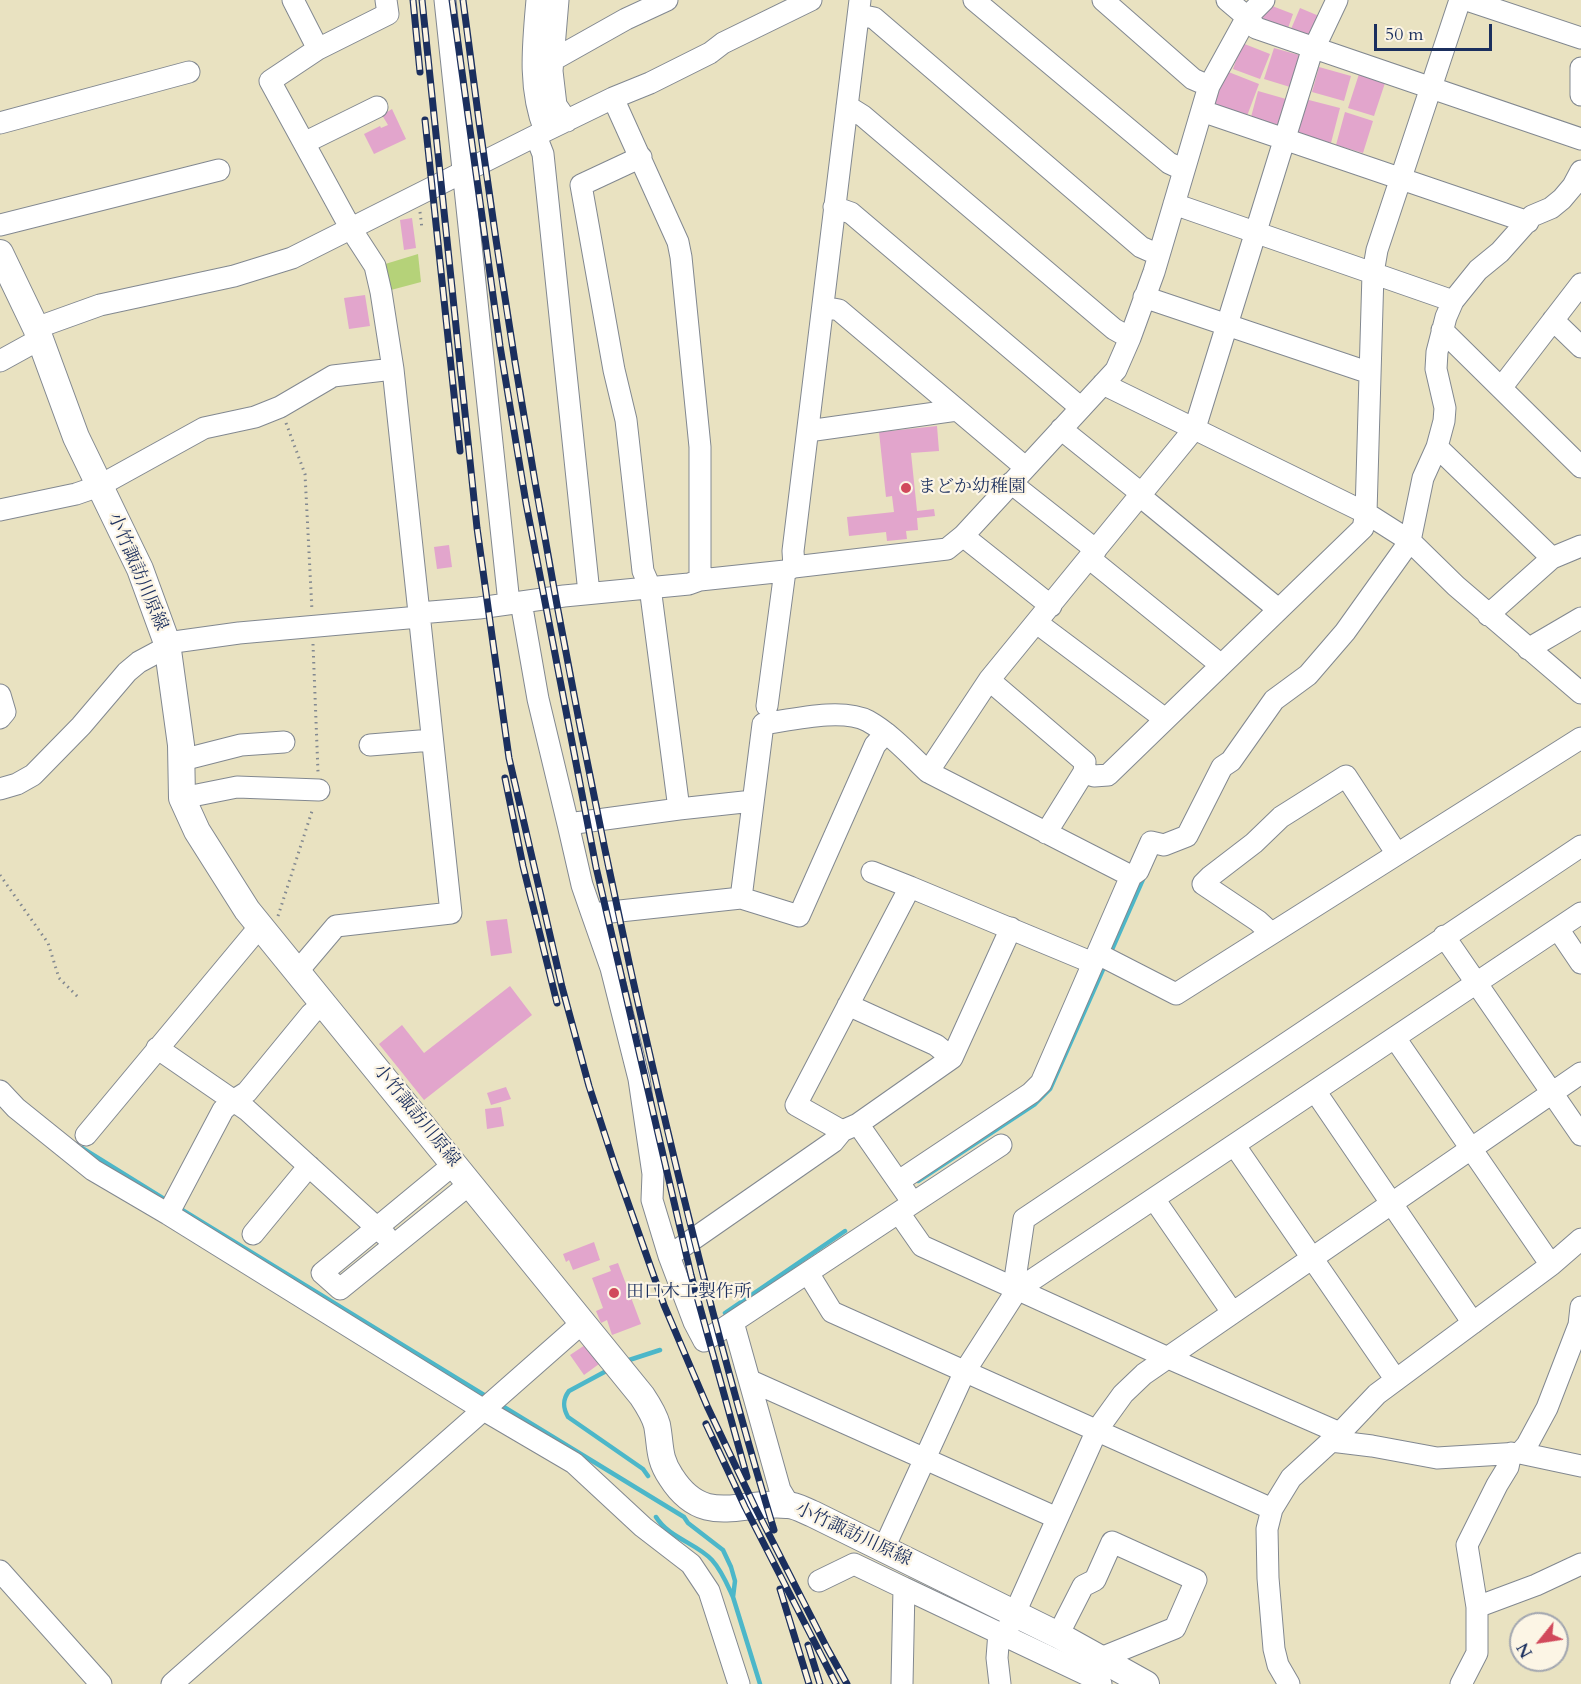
<!DOCTYPE html>
<html>
<head>
<meta charset="utf-8">
<style>
  body { margin:0 }
  #map { position:relative; width:1581px; height:1684px; overflow:hidden; background:#e9e2c1; font-family:Cardo,serif }
  canvas { display:block }
  .north { position:absolute; left:1509px; top:1612px; width:60px; height:60px; box-sizing:border-box; background:#fcf5e5; border:2px solid #a2a6af; border-radius:50%; rotate:240deg; font-size:16px; font-weight:700; line-height:24px; text-align:center; color:#1b2f5e }
  .north::after { content:''; display:block; margin:auto; width:21px; height:27px; background:#d1495b; clip-path:polygon(50% 0,100% 100%,50% 72%,0 100%) }
  .scale { position:absolute; left:1374px; top:24px; width:118px; height:27px; box-sizing:border-box; border:3px solid #1b2f5e; border-top:0; padding-left:8px; font-size:18px; line-height:21px; white-space:nowrap; color:#1b2f5e; -webkit-text-stroke:4px #fcf5e5; paint-order:stroke }
</style>
</head>
<body>
<div id="map">
<canvas width="1581" height="1684"></canvas>
<div class="north">N</div>
<div class="scale">50 m</div>
</div>
<script>
const c = document.querySelector('canvas').getContext('2d');
c.lineJoin = 'round';
function fillPath(path, color) {
  c.fillStyle = color;
  c.fill(path, 'evenodd');
}
function trace(path, color, width, dash) {
  c.strokeStyle = color;
  c.lineWidth = width;
  c.lineCap = dash ? 'butt' : 'round';
  c.setLineDash(dash || []);
  c.stroke(path);
}
function label(font, color, halo, rows, align = 'center') {
  c.font = font + ' Cardo,"Noto Serif JP",serif';
  c.lineWidth = 4.5;
  c.setLineDash([]);
  c.textBaseline = 'middle';
  c.strokeStyle = halo;
  c.fillStyle = color;
  for (const [text, x, y, turn = 0] of rows) {
    c.save();
    c.translate(x, y);
    c.rotate((+turn || 0) * Math.PI / 180);
    c.textAlign = isNaN(turn) ? turn : align;
    if (halo) c.strokeText(text, 0, 0);
    c.fillText(text, 0, 0);
    c.restore();
  }
}
fillPath(new Path2D(`
  M418,254l3,28 -30,8 -9,-25z`), '#b5d279');
trace(new Path2D(`
  M1110,954l34,-77
  M82,1148l87,54
  M918,1181l117,-77 15,-15 55,-124
  M179,1208l310,190
  M725,1313l120,-82
  M623,1362l37,-12
  M610,1369l-41,22c-7,9 -6,17 -1,26l75,52 5,7
  M499,1404l185,113 4,6 35,27 8,17 4,14 -2,16 27,87
  M656,1517c13,21 40,26 56,43 10,11 15,24 21,37`), '#4cb7c9', 4.5);
fillPath(new Path2D(`
  M1267,4l26,10 -6,17 -26,-11z
  M1300,8l19,8 -9,22 -19,-9z
  M1242,43l28,11 -10,25 -27,-10z
  M1274,48l25,7 -9,32 -26,-8z
  M1319,67l32,9 -7,25 -32,-9z
  M1226,71l33,13 -12,32 -34,-13z
  M1359,74l26,9 -11,33 -26,-8z
  M1258,91l28,8 -7,26 -28,-8z
  M1305,99l35,9 -9,35 -35,-9z
  M392,109l14,30 -32,15 -10,-20 16,-8 1,2 7,-3 -6,-10z
  M1345,112l28,9 -10,32 -27,-8z
  M412,218l4,30 -12,2 -4,-30z
  M365,295l5,31 -21,3 -5,-31z
  M937,426l2,25 -28,2 6,58 17,-2 1,7 -18,2 1,12 -12,1 1,8 -20,2 -1,-9 -37,4 -2,-19 47,-5 -2,-16 -6,1 -7,-65z
  M449,545l3,22 -15,2 -3,-22z
  M507,919l5,34 -21,3 -5,-35z
  M510,986l22,29 -108,85 -45,-56 23,-19 22,28z
  M506,1087l5,12 -20,6 -4,-12z
  M501,1107l3,19 -17,3 -2,-20z
  M594,1242l6,18 -27,10 -4,-10 -3,2 -3,-8z
  M618,1263l23,61 -29,11 -5,-15 -6,3 -5,-12 7,-3 -11,-30 19,-7 -2,-5z
  M585,1345l14,19 -15,11 -14,-20z`), '#e2a5cc');
const minor = new Path2D(`
  M293,0l25,49 -48,32 81,148 24,37 6,26 12,77 58,544 -115,13 -39,46
  M445,0l64,603
  M537,0c-4,45 -9,89 8,131
  M558,0l-6,71 4,34 11,16
  M974,0l195,163 15,7
  M1103,0l90,79 16,7
  M1227,0l20,17 9,11 325,111
  M1467,0l114,38
  M859,15l15,3 267,229 18,8
  M318,49l70,-35 -2,-14
  M553,60l73,-41 41,-19
  M1581,68v27
  M613,98l65,144 3,15 19,190v133
  M847,106l16,10 251,213 16,9
  M1202,111l326,111
  M0,123l189,-51
  M536,136l7,18 46,439
  M304,143l73,-36
  M641,157l-60,28 33,185 12,50 17,151 7,16 29,222 -111,15 14,61 10,29 149,-16 22,-174c28,-4 79,-17 105,-3 23,13 41,33 60,51l61,-92 206,-252 115,-371 27,-57
  M1174,204l279,97
  M834,207l17,6 230,195
  M0,225l219,-55
  M1144,297l226,76
  M823,307l16,3 186,157
  M1553,320l28,27
  M36,328l64,-23 134,-29 58,-18 253,-127 68,-33 37,-15 60,-30 13,-10 88,-43
  M1442,330l139,137
  M0,361l40,-22
  M1103,384l263,129 44,28 46,45 125,107
  M1501,388l80,-104
  M1061,429l81,65
  M808,431l149,-21
  M1437,447l115,111
  M1011,483l85,67
  M1140,496l138,113
  M0,510l76,-16 23,-8 105,-58 51,-11 25,-10 53,-31 60,-7
  M963,536l88,70
  M1089,558l132,107
  M794,567l-1,-16 67,-551
  M521,602l17,97 30,125
  M419,613l60,-5 85,-12 125,-12 11,-4 85,-9 9,-4 153,-18 16,-13 153,-166 14,-32 24,-66 55,-186 38,-69 17,-17
  M1488,615l64,-57 29,-12
  M1037,623l128,96
  M167,643l72,-10 180,-16
  M1528,649l53,-31
  M989,680l96,82 -1,10 -38,61
  M0,695l5,17 -5,6
  M767,706l18,-135
  M370,745l62,-5
  M182,760l59,-15 43,-3
  M928,772l203,104
  M1084,772l10,4 14,-1 255,-247 3,-15 7,-240 4,-23 83,-250
  M0,789l17,-5 16,-9 48,-49 46,-54 12,-10 28,-15
  M182,798l55,-11 82,3
  M679,809l74,-8
  M872,872l38,15
  M741,898l58,18 76,-171 11,-12
  M592,914l19,54 28,111 14,95 -1,26 17,56 25,66 10,19 29,-19
  M1011,928l-59,130 -94,66 -16,7 -46,-26 114,-218 183,76
  M1558,929l23,34
  M1271,933l-13,-12 -55,-37 8,-8 43,-33 27,-26 65,-41 51,78
  M1444,936l137,199
  M1098,954l78,40 405,-256
  M848,1005l88,40 16,13
  M1395,1038l156,227
  M157,1048l90,62 139,126
  M0,1091l16,17 77,62 75,44 314,195 92,54 69,64 48,37 18,27 30,93
  M1315,1091l158,232
  M86,1135l175,-210
  M1235,1146l161,234
  M454,1164l-132,109 18,16 121,-98 11,-6
  M899,1181l132,-88 10,-10 90,-207 7,-5 13,-29 13,3 23,-9 35,-69 9,-6 43,-61 34,-25 37,-43 65,-91 13,-63 14,-31 7,-26 1,-13 -9,-39 1,-17 9,-35 7,-16 25,-31 22,-18 32,-36 19,-8 11,-9 11,-13 8,-15
  M1154,1199l78,113
  M913,1203l88,-58
  M899,1213l23,33 244,111 174,76
  M168,1214l55,-104 10,-9 14,-9 64,-78 13,-11
  M253,1234l56,-68
  M669,1256l164,-114 9,-11
  M808,1273l24,39 440,197
  M1017,1290l-2,-11 9,-60 557,-373
  M751,1381l306,137
  M1331,1441l41,5 65,12 83,-5 61,13
  M1520,1453l7,-8 20,-37 32,-83 2,-18
  M789,1505l-9,-15 -47,-168 180,-119 -55,-79
  M884,1548l81,-177 52,-81 564,-377
  M0,1571l101,113
  M819,1581l35,-17 50,24
  M1477,1607l59,-22 45,-21
  M999,1632l-2,26 3,26
  M1005,1635l92,-205 26,-36 21,-20 437,-301
  M1058,1635l25,-49 12,-6 17,-38 84,38 -21,48 -74,30
  M172,1684l410,-361
  M902,1684l2,-96 196,93 1,3
  M1289,1684l-11,-19 -4,-16 -6,-71 -1,-49 5,-20 19,-31 49,-45 37,-39 174,-129 30,-26
  M1461,1684l16,-31v-46l-10,-62 30,-60 11,-18 3,-14`);
const major = new Path2D(`
  M0,253l36,75 40,109 64,132 27,74 14,102 1,53 15,33 50,79 395,486c6,9 12,18 15,29 4,21 1,33 14,52 33,52 70,23 116,28 9,0 18,6 26,9l245,121 88,49`);
trace(minor, '#828890', 23);
trace(major, '#828890', 28);
trace(new Path2D(`
  M420,212l2,17
  M286,423l19,51 7,137
  M313,644l5,128
  M0,875l48,68 11,35 19,19
  M278,916l35,-108`), '#828890', 3, [1.5, 4.5]);
trace(minor, '#fff', 21);
trace(major, '#fff', 26);
const rail = new Path2D(`
  M413,0l7,72
  M422,0l55,528 32,230 53,229 27,99 26,80 49,139 44,103 47,99 72,141 20,36
  M452,0l48,346 26,157 70,364 95,408 56,202
  M463,0c41,325 97,647 167,967 42,189 88,378 144,563
  M425,120l35,331
  M505,778l18,88 34,137
  M706,1424l39,83 91,177
  M780,1589l29,95
  M808,1645l12,39`);
trace(rail, '#1b2f5e', 7);
trace(rail, '#fcf5e5', 4.5, [14]);
for (const [x, y, r, color] of [
  [906,488,6,"#d1495b"],
  [614,1293,6,"#d1495b"]
]) {
  const dot = new Path2D();
  dot.arc(x, y, r, 0, 2 * Math.PI);
  c.fillStyle = color;
  c.fill(dot);
  trace(dot, '#fcf5e5', 2);
}
label('18px', '#1b2f5e', '#fcf5e5', [
  ["まどか幼稚園",918,488],
  ["田口木工製作所",626,1293]
], 'left');
label('18px', '#1b2f5e', '#fcf5e5', [
  ["小竹諏訪川原線",137,572,67],
  ["小竹諏訪川原線",416,1116,51],
  ["小竹諏訪川原線",853,1535,25]
]);
</script>
</body>
</html>
